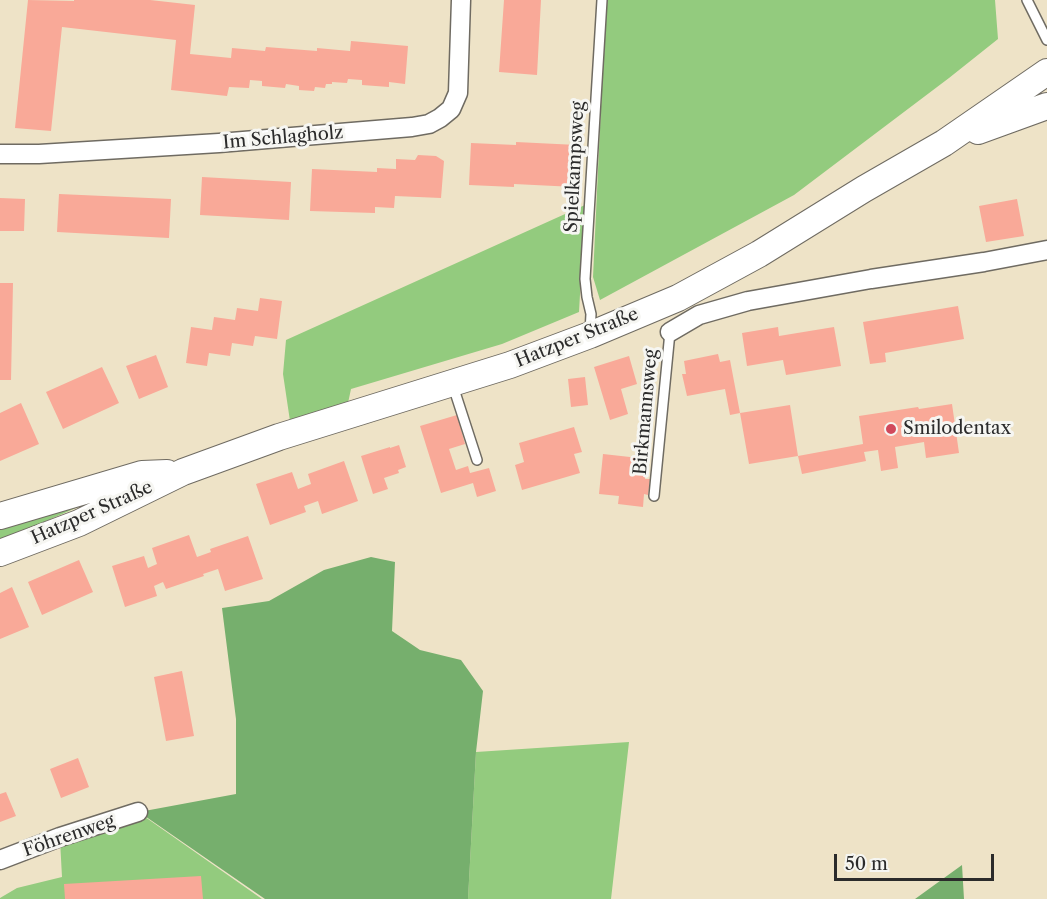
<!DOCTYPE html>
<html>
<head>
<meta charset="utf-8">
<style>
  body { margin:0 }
  #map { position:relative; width:1047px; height:899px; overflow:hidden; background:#eee3c7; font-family:"Libre Caslon Text",serif }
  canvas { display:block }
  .scale { position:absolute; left:834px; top:854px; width:160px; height:27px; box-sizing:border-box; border:3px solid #2b2b2b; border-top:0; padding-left:8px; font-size:18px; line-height:21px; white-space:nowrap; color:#2b2b2b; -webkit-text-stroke:4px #f6f6f2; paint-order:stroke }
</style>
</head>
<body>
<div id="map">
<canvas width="1047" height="899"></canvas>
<div class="scale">50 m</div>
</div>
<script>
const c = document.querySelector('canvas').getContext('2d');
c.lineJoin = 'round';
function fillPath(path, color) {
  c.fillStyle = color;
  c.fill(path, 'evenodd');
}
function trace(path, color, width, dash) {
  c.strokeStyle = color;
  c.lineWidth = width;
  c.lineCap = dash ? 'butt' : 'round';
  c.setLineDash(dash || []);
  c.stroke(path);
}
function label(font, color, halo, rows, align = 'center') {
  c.font = font + ' "Libre Caslon Text",serif';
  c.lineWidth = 6;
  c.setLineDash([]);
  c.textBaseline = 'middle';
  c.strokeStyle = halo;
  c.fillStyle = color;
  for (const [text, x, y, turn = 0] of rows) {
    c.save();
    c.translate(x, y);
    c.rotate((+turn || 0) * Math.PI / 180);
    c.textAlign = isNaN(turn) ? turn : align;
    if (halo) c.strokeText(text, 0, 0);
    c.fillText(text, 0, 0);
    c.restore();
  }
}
fillPath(new Path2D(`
  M606,0h389l3,39 -49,39 -155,117 -194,105 -7,-23z
  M585,205l-6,107 -77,32 -151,45 -3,14 -58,18 -7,-47 3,-34z
  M92,501l-92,40v-15z
  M629,742l-18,157h-143l8,-147z
  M138,812l124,87h-262v-1l17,-10 45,-11 -2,-37z`), '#93cb7e');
fillPath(new Path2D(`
  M371,557l24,5 -3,69 28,19 41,10 22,31 -7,61 -8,147h-203l-126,-87 97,-18v-75l-14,-111 47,-7 55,-31z
  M962,865l2,34h-49z`), '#76af6d');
fillPath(new Path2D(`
  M28,0l46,1v-1h76l45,5 -5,49 41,4 1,-10 33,3 1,-4 51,4v-3l33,3 1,-10 57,5 -3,38 -16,-2v5l-27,-2v-5l-14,-1 -1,4 -15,-1v2h-6l-1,4 -10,-1 -1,4 -15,-1v-4l-13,-2 -1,4 -23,-2v-5l-12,-1 -1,8 -20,-1 -2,9 -56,-6 5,-50 -114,-13 -11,104 -36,-3z
  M504,0h37l-4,75 -38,-3z
  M516,142l61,3 -2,42 -61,-3v3l-45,-2 2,-42 45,2z
  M418,155l18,1 8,5 -3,37 -46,-2 -1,12 -19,-1v6l-65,-2 2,-42 65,3v-4l19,1v-10l19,1z
  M202,177l89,5 -2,38 -89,-5z
  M59,194l112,5 -2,39 -112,-6z
  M0,198l25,1 -1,32h-24z
  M1017,199l7,37 -38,6 -7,-36z
  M0,283h13l-2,97h-11z
  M260,298l22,3 -5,38 -22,-3 -2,10 -21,-3 -2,13 -21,-3 -2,13 -21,-3 5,-36 21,3 2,-13 21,3 2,-12 21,3z
  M958,306l6,33 -79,14 1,9 -16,2 -7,-42z
  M778,327l1,9 55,-9 7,39 -55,9 -3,-15 -36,6 -5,-33z
  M718,354l2,8 10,-2 10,53 -10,2 -5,-26 -38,7 -5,-22h4l-2,-13z
  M156,355l12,32 -29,12 -13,-33z
  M629,356l8,28 -16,5 7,25 -18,6 -16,-53z
  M102,367l17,36 -56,26 -17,-37z
  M585,377l3,28 -17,2 -3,-28z
  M21,403l18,41 -39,17v-48z
  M952,404l7,49 -33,5 -2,-16 -29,5 3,21 -17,3 -3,-21 -14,2 2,9 -64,13 -4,-18 65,-12 -4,-28 59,-9 1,2z
  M790,405l8,51 -49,8 -9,-51z
  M457,415l8,29 -16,5 7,21 12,-4 2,7 19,-5 7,23 -19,6 -4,-14 -32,10 -21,-67z
  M574,427l8,25 -8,2 6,19 -58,17 -7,-25 9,-3 -5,-19z
  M399,445l7,22 -8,3 1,3 -15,5 4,11 -15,5 -12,-38 29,-9v1z
  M603,454l45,5 -3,20h5l-2,16 -4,-1 -1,13 -25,-3 1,-8 -20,-2z
  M344,461l14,40 -36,13 -4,-13 -14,5 2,6 -36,13 -14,-41 36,-12 6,17 13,-5 -3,-10z
  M189,535l8,22 14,-5 -1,-3 38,-13 15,43 -38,12 -7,-22 -15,5 1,2 -38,13 -3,-7 -9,4 3,10 -32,11 -13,-41 32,-10 4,12 9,-4 -5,-16z
  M79,560l14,32 -51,23 -14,-33z
  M12,587l17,40 -29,12v-46z
  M182,671l12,65 -28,5 -12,-64z
  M78,758l11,29 -28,11 -11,-29z
  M6,792l10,24 -16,6v-28z
  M201,876l2,23h-138l-1,-15z`), '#f9a998');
const service = new Path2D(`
  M1027,0l20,40
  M590,332l1,-18 -4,-17 -2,-18 17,-279
  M453,386l24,74
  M654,496l16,-164`);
const minor = new Path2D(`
  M0,154h39l180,-11 193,-16 17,-3 11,-6 11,-9 7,-16 3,-93
  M670,332l29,-17 49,-14 123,-22 113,-17 63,-12
  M0,860l60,-23 78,-25`);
const secondary = new Path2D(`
  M978,131l69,-25
  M0,516l142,-42 25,-1
  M0,553l79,-30 104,-51 96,-35 231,-72 80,-30 88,-37 81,-44 105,-65 80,-46 103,-71`);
trace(service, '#6f6b62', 12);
trace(minor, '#6f6b62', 21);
trace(secondary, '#6f6b62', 28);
trace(service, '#fff', 9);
trace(minor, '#fff', 18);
trace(secondary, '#fff', 26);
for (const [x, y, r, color] of [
  [891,429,6,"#d1495b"]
]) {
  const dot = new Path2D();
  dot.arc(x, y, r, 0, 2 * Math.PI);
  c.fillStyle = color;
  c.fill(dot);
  trace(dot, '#f6f6f2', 2);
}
label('18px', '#2b2b2b', '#f6f6f2', [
  ["Im Schlagholz",283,138,-5],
  ["Spielkampsweg",575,167,-87],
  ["Hatzper Straße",577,338,-22],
  ["Birkmannsweg",646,412,-85],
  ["Hatzper Straße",92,513,-24],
  ["Föhrenweg",69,836,-19]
]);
label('18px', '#2b2b2b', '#f6f6f2', [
  ["Smilodentax",903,429]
], 'left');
</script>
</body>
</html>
